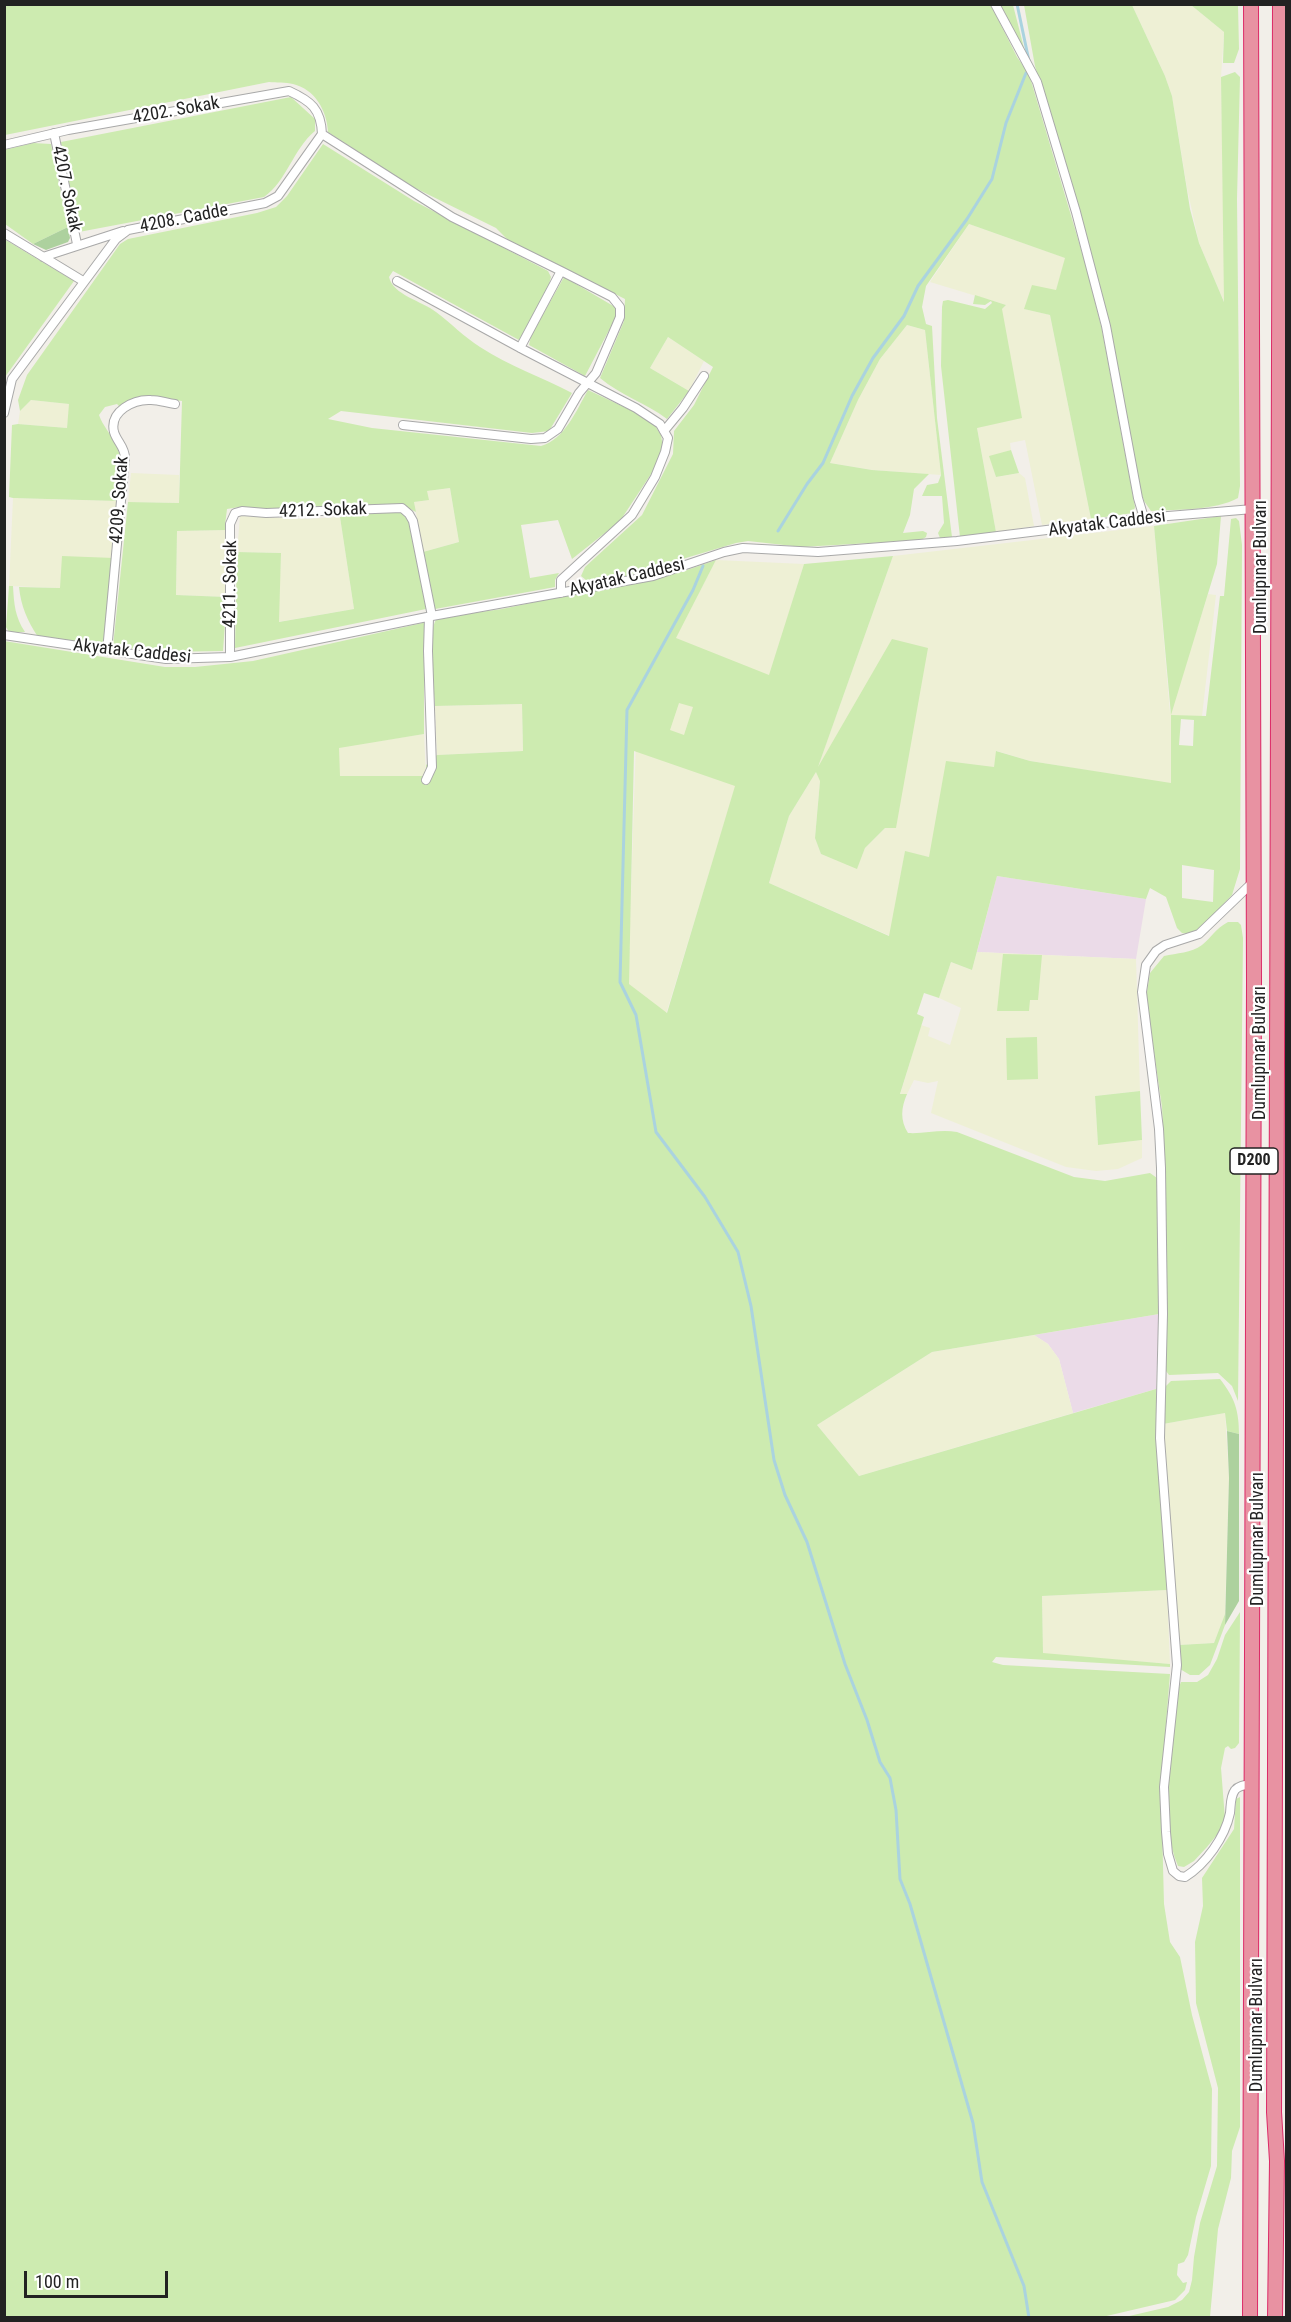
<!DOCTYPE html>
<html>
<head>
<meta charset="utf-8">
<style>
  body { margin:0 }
  #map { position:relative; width:1291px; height:2322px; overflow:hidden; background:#f2efe9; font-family:"Roboto Condensed",sans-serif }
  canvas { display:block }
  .frame { position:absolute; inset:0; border:6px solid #222; pointer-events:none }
  .scale { position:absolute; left:24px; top:2271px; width:144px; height:27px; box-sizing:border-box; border:3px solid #222; border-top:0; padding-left:8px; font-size:18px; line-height:21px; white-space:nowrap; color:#222; -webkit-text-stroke:4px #fff; paint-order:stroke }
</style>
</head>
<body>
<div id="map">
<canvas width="1291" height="2322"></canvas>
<div class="frame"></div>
<div class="scale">100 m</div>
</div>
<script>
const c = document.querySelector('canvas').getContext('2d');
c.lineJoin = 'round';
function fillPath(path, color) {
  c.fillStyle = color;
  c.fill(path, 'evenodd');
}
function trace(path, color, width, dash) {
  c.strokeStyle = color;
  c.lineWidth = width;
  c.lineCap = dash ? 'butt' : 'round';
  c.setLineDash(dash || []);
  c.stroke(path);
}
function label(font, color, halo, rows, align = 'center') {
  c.font = font + ' "Roboto Condensed",sans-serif';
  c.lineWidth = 4.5;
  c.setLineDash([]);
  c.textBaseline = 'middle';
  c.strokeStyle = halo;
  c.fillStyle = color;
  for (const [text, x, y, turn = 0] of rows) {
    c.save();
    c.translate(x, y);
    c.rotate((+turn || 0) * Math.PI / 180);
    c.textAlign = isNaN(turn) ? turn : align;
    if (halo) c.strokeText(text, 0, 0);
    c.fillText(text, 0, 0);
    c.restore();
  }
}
fillPath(new Path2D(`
  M997,876l149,23 -10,60 -159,-7z
  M1159,1314l-3,75 -83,24 -14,-54 -11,-15 -14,-9z`), '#ebdbe8');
fillPath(new Path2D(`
  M1132,5h59l33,27 -3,45 4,227 -26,-61 -12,-55 -15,-92 -7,-20z
  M969,224l97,34 -10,32 -31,19 25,6 41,204 -49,6 -17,-85 -15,3 1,7 -21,7 6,20 23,-4 6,5 9,48 -38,6 -19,-104 25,-119 4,-4 -76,-23z
  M907,325l18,5 16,145 -69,-5 -42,-7 28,-63 22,-41z
  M668,337l36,24 -15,30 -39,-23z
  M31,400l39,4 -3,24 -49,-4 2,-13z
  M131,473l48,2v28l-51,-1z
  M450,488l9,54 -36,10 -9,-50 14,-2 -2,-9z
  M13,498l104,3 -3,57 -54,30 -51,-2z
  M240,516l67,3 33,-2 14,92 -76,13 3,-69 -44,-1z
  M1154,526l16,187 38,-119 8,1 -14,121h-31l1,68 -142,-23 -33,-10 -3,16 -65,90 -24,-5 -15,84 -121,-53 20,-67 27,-44 77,-216zM820,781l76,47h-11l-20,20 -8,20 -36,-14 -6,-16z
  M228,530l-1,67 -51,-2 1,-64z
  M716,560l88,4 -138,450 -38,-30 9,-272z
  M522,704l1,47 -86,4 -2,-49z
  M424,734l2,42h-87v-29z
  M977,952l159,7 4,132 -45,5 3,48 44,-4v18l-24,11 -22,2 -30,-4 -135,-54 7,-32 -10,2 -14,-3 -7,14 -7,1 21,-70 9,3 -2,8 22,9 11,-37 -22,-10 12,-36 21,8z
  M1034,1335l14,9 11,15 14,54 -214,63 -42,-51 115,-73z
  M1225,1413l4,65 -4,136 -11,29 -35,2 -16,-221z
  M1167,1590l3,74 -127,-10 -1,-58z`), '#eef0d5');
fillPath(new Path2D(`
  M5,5h986l26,52 12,17 57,192 16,64 33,177 -2,6 -42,6 -41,-204 -26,-6 8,-24 24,5 9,-32 -96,-34 -43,62 -4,21 4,17 6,2 5,92 15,119 -8,2 -4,-1 -2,-5 6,-10 -2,-27h-20l5,-11 11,-2 3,-8 -16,-145 -18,-5 -27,34 -22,41 -28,63 42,7 57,4 -15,15 -4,26 -7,18 20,-2 4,2 -1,4 -5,3 -119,7 -54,-6 -12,2 -117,35 -33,2 -5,-4 4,-9 57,-52 31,-61 1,-23 20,-26 19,-38 -45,-30 -18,31 39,23 -22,28c-21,-16 -47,-24 -67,-41l24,-57 1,-22 -117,-59 -12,-12 -85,-42 -83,-54c-1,-21 -13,-43 -35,-48 -7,-2 -17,-1 -24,-2l-264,53z
  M997,5h16l12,47z
  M1024,5h108l33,71 7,20 18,113 9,34 25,59 -3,-225 14,-5 5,5 -3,122 3,287 -2,12c-24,13 -59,11 -87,13l-7,-10 -9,-28 -28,-160 -72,-247z
  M1191,5h47l1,44 -5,14h-11l1,-31z
  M291,97l24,22v12c-22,18 -28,50 -51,66l-185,35 -18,-90z
  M33,143l18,1 17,83 -35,17 -28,-20 -1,-74z
  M323,144l91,57 134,70 3,6 -3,11 -29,52 -126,-69 -4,6c4,18 33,24 47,35 15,11 28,25 44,35 29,19 62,30 92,46l-23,38 -17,2 -191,-22 -13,8 44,9 169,18c24,-7 35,-35 47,-56l53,25 13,9 7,11 2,12 -8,21 -35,53 -48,38 -14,-39 -37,5 9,53 29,-5 -4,7v7l-120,22 -12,-57 36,-10 -9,-54 -23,3 2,9 -15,2 2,10 -14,-7 -126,5 -37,-3 -12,2 -2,16 3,5 -51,1 -1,64 51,2 -4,54 -65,1 -45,-6 15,-144 51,1 3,-102 -37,-5 -25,11 -3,-3 -12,3 -6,8c4,11 11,18 17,29 8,16 3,39 1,57l-104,-3 -4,-1 3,-72 6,-1 49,4 2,-24 -38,-4 -11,11 -2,-11 9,-25 93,-131 8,-5 129,-26 19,-6 11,-11z
  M4,239l70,42 -69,96h-1z
  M564,277l51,30 3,6 -33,63 -56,-31 2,-9z
  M975,295l31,10 -4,4 20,109 -45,10 19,104 -36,5 -19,-171 1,-59 1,-6 5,-1 37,9 7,-6 -1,-2 -6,4 -12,-1z
  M1011,450l8,23 -23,4 -7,-21z
  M381,511h19l10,11 16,87 -191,39 2,-96 44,1 -2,69 75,-13 -14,-92z
  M1221,516l-4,48 -46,151 35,1 14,-120h4l7,-77 5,-1 3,3 3,24 -2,324 -8,26 -34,36 -8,3 -8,-1 -5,-5 -11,-31 -16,-9 -4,11 -149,-23 -25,94 -21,-8 -12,36 -15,-5 -7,21 7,3 -24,77h7c-6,14 -7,26 1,39 17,1 32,-4 49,-1l117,45 31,4 45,-8 7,5 2,21v115l-227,38 -115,73 42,51 297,-87 11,201 -125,6 1,57 127,11v3l-174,-10 -4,5 11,3 167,9 -9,112 3,118 6,38 10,15 12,58 20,74 -1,77 -15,51 -8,38 -4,7 -6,2 -1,11 6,8 4,-1 -2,8 -10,10 -77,18 -1093,-1 -1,-1676 161,26h30l58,-6 174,-39 -3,52v60l-85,14 1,28h86v-11l11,-10 86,-4 -1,-47 -87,2c-1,-20 -9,-73 2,-88l65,-9 185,-39 29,-10 -40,78 93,37 35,-111 89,-8 -75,211 74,-128 36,9 -32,180h-11l-20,20 -8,21 -36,-15 -6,-16 5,-57 -4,-9 -27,44 -20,67 120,53 16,-85 24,6 17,-96 48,6 2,-16 34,10 141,22v-68l-17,-189zM679,703l14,4 -9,28 -14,-5zM1181,719l13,1 -1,26 -14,-1zM634,751l101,35 -68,227 -38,-29zM1182,865l32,5 -1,32 -31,-4z
  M62,556l52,2 -9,90 -67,-11c-11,-17 -17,-31 -19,-50l41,1z
  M9,586h4c1,18 2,31 12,46h-16l-3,-5z
  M1228,922h10l3,3 2,13 -5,463 -6,-15 -14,-13 -49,2 -3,-4 -2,-225 -2,-39 -16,-109 4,-25 14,-17c13,-3 27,-3 38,-11 9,-7 13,-16 26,-23z
  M1003,954l39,1 -4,45h-8l-1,11h-32z
  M1037,1037l1,42 -31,1 -1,-42z
  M1140,1091l2,49 -44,5 -3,-49z
  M1220,1379c15,19 19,32 19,55l-12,-3 -2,-18 -62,11v-35l8,-8z
  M1240,1612l-1,131 -4,5 -4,1 -3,-3 -3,2 -4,20 4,51 -5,12 -13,16 -13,14 -10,6 -6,-1c-20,-46 -6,-124 -1,-174l4,-10h16l11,-7 9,-16 8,-24z
  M1225,1614v11l-15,40 -11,10h-9l-10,-6 -1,-24 35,-2z
  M1240,1797v330l-8,24 -1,27 -13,51 -8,88h-85l43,-10 14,-7 7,-8 3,-12 2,-23 6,-34 17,-57 1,-78 -22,-85 -1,-61 8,-36 -1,-28 32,-49 2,-30z`), '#cdebb0');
fillPath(new Path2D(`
  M68,227l2,11 -2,4 -22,8 -13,-6z
  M1227,1431l12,3v167l-14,24 4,-147z`), '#add19e');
trace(new Path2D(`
  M1017,4l12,57
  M778,531l29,-47 16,-21 29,-67 21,-38 31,-42 14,-30 49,-67 25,-40 14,-56 20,-50
  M703,566l-10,24 -66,120 -7,272 16,33 20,117 49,65 33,55 13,54 23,154 11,35 22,47 38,122 22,56 13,42 10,16 6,32 4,69 10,25 63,219 9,59 42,104 5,32`), '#aad3df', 3);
const street = new Path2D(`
  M995,4l42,78 39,130 30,114 32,172 6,20
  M54,133l23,111
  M322,134l130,83 109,54
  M4,145l64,-15 221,-39c22,10 32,18 33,43
  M4,233l79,48
  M43,257l80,-26
  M397,281l127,69 112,58 24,16 8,14 -3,14 -10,25 -23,38 -71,65v13
  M4,413l8,-34 104,-140 12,-9 137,-27 13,-7 44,-62
  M403,425l128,14 14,-1 13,-9 21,-36 17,-20 24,-56v-10l-8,-10 -51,-26 -41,77
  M664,431l19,-23 21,-32
  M4,635l162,24 64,-2 202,-41 221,-40 71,-24 19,-4 75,4 139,-11 187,-23 109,-9
  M107,651l18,-193c0,-11 -8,-16 -11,-26 -5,-21 20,-33 37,-32 8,0 16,3 24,4
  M230,657v-133l5,-11 7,-2 24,2 136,-5 7,6 4,7 19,95
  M426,780l6,-13 -4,-116 1,-34
  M1252,1784c-6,1 -13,1 -17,6 -5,7 -4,15 -5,23 -5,24 -24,51 -45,64l-6,-1 -6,-5 -5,-17 -2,-22 -2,-45 13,-122 -17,-227 3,-124 -2,-146 -2,-39 -17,-137 4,-27 10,-14 9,-6 34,-11 54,-52`);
const highway = new Path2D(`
  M1250,2318l4,-1336 -3,-978
  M1275,2318l2,-157 -3,-49 6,-2108`);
trace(street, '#a9a9a9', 10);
trace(highway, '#dc2a67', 16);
trace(street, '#fff', 8);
trace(highway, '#e892a2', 14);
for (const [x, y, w] of [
  [1254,1161,48]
]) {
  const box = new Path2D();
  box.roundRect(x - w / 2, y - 13, w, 26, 4.5);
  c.fillStyle = '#fff';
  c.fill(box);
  trace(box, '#222', 1.5);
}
label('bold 16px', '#222', null, [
  ["D200",1254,1161]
]);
label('18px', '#222', '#fff', [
  ["4202. Sokak",176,111,-10],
  ["4207. Sokak",66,189,78],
  ["4208. Cadde",184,219,-11],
  ["4209. Sokak",120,500,-86],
  ["4212. Sokak",323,511,-2],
  ["Akyatak Caddesi",1107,524,-7],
  ["Dumlupınar Bulvarı",1261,567,-90],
  ["Akyatak Caddesi",627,578,-13],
  ["4211. Sokak",231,584,-89],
  ["Akyatak Caddesi",132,652,6],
  ["Dumlupınar Bulvarı",1260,1053,-90],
  ["Dumlupınar Bulvarı",1258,1539,-90],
  ["Dumlupınar Bulvarı",1257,2025,-90]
]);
</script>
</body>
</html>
